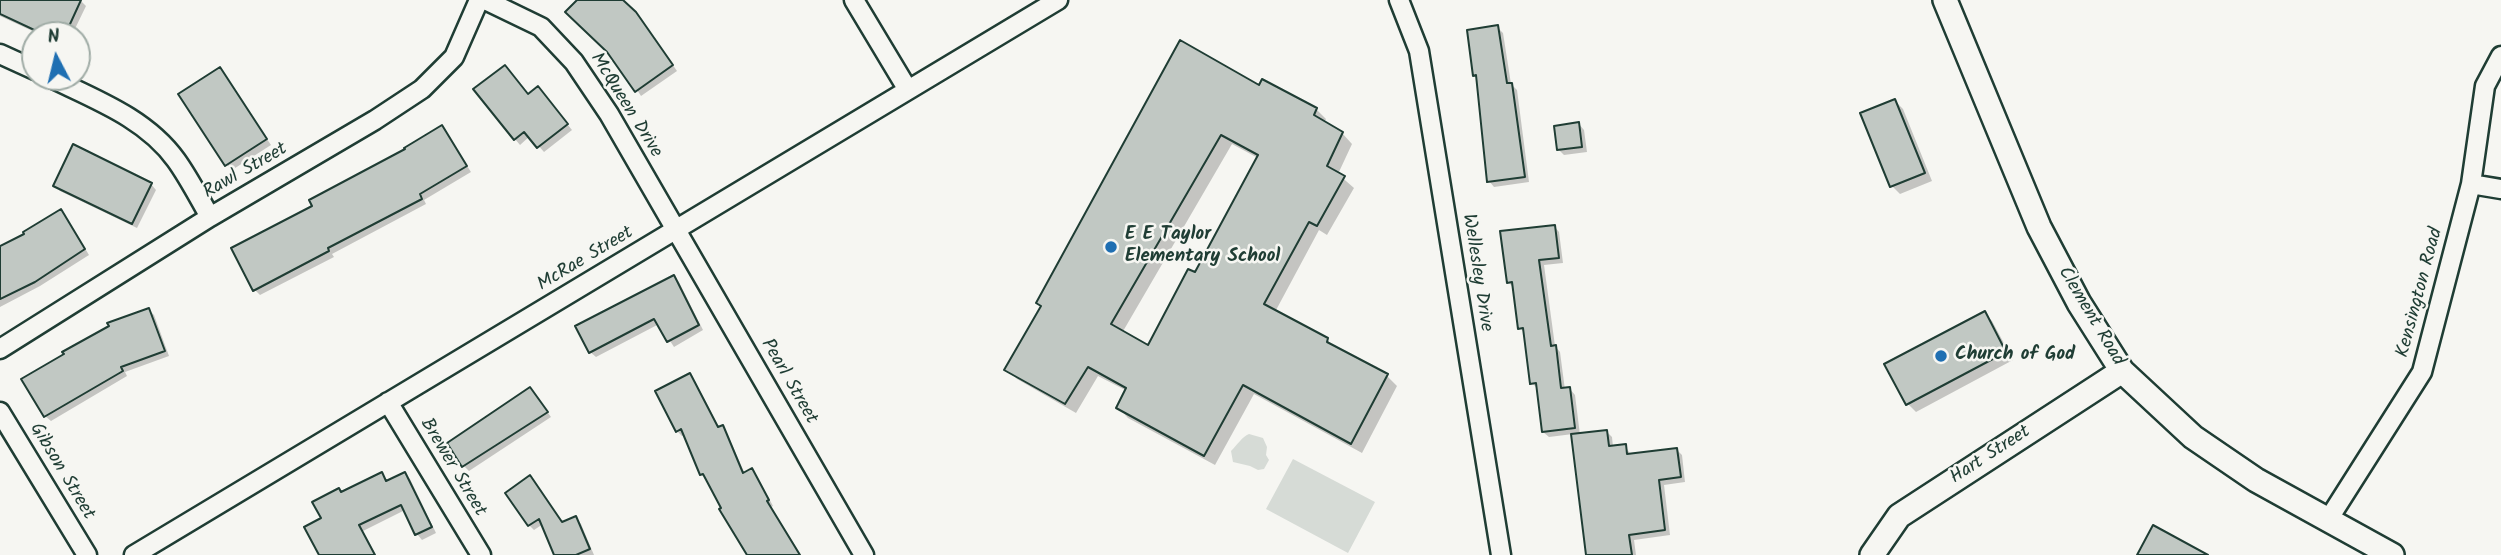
<!DOCTYPE html>
<html>
<head>
<meta charset="utf-8">
<style>
  body { margin:0 }
  #map { position:relative; width:2501px; height:555px; overflow:hidden; background:#f6f6f2; font-family:Kalam,sans-serif }
  canvas { display:block }
  .north { position:absolute; left:21px; top:21px; width:70px; height:70px; box-sizing:border-box; background:#f6f6f2; border:2px solid #a0aca6; border-radius:50%; rotate:353deg; font-size:19px; font-weight:700; line-height:28px; text-align:center; color:#1f3d34 }
  .north::after { content:''; display:block; margin:auto; width:24px; height:32px; background:#1f6fb2; clip-path:polygon(50% 0,100% 100%,50% 72%,0 100%) }
</style>
</head>
<body>
<div id="map">
<canvas width="2501" height="555"></canvas>
<div class="north">N</div>
</div>
<script>
const c = document.querySelector('canvas').getContext('2d');
c.lineJoin = 'round';
function fillPath(path, color) {
  c.fillStyle = color;
  c.fill(path, 'evenodd');
}
function trace(path, color, width, dash) {
  c.strokeStyle = color;
  c.lineWidth = width;
  c.lineCap = dash ? 'butt' : 'round';
  c.setLineDash(dash || []);
  c.stroke(path);
}
function label(font, color, halo, rows, align = 'center') {
  c.font = font + ' Kalam,sans-serif';
  c.lineWidth = 5;
  c.setLineDash([]);
  c.textBaseline = 'middle';
  c.strokeStyle = halo;
  c.fillStyle = color;
  for (const [text, x, y, turn = 0] of rows) {
    c.save();
    c.translate(x, y);
    c.rotate((+turn || 0) * Math.PI / 180);
    c.textAlign = isNaN(turn) ? turn : align;
    if (halo) c.strokeText(text, 0, 0);
    c.fillText(text, 0, 0);
    c.restore();
  }
}
fillPath(new Path2D(`
  M1249,434l14,4 4,9 -1,8 3,5 -5,9 -6,1 -8,-4 -17,-4 -2,-11c6,-6 11,-14 18,-17z
  M1293,459l82,43 -27,51 -82,-44z`), '#d6dbd6');
fillPath(new Path2D(`
  M0,0h80l6,6 -14,29h-31l-41,-19z
  M579,0h42l20,19 36,52 -36,25z
  M1497,27l6,6 8,51 6,6 12,92 -35,5 -5,-6 -11,-103 -3,-3z
  M220,69l51,76 -39,25 -6,-6z
  M1260,87l56,22 10,10 -2,4 18,10 10,11 -14,30 16,14 -27,47 -8,-5 -44,82 52,28 10,9 50,27 10,10 -35,67 -108,-59 -39,71 -87,-47 -10,-11 9,-16 -29,-15 -22,37 -59,-34 -10,-10zM1232,144l26,14 -63,117 -47,72 -26,-14z
  M543,94l29,36 -28,22 -14,-16 -10,9 -5,-6 13,-43z
  M1895,101l8,8 29,72 -32,13 -8,-8z
  M1579,124l5,6 3,22 -23,3 -6,-6z
  M442,127l29,45 -47,28 2,4 -94,50 2,3 -74,38 -5,-5 60,-83z
  M151,184l5,6 -19,38 -77,-37 -5,-6z
  M66,217l23,38 -49,31 -40,21v-59z
  M1554,226l5,6 4,31 -19,2 11,81 5,6 5,38 5,-1 5,6 5,40 27,-3 5,5 1,10 12,-1 6,9 46,-5 5,5 3,27 -21,3 6,50 -36,5 2,15h-48l-15,-121 -24,3 -6,-5 -6,-44 -5,-5 -6,-49 -6,-6 -6,-40 -6,-6z
  M674,277l5,5 24,48 -29,17 -15,-23 -63,33 -6,-5z
  M149,310l5,5 15,41 -44,16 2,4 -76,45 -6,-5z
  M1984,313l8,8 21,39 -97,52 -8,-8z
  M689,376l6,5 25,48 2,-1 5,5 18,41 7,-3 5,5 16,30 -2,1 30,48h-52l-42,-75 -5,-6 -17,-39 -3,1 -5,-5z
  M535,395l16,22 -82,54 -5,-5z
  M382,474l6,8 16,-8 6,5 26,54 -14,7 -5,-6 -12,-24 -42,21 13,24h-55l2,-36 19,-25z
  M530,477l33,47 13,-6 5,6 13,31h-38l-13,-31 -9,6 -5,-5z`), '#0003');
const building = new Path2D(`
  M0,0h81l-16,35h-20l-45,-21z
  M577,0h46l13,12 37,53 -38,27 -28,-40 -42,-40z
  M1498,25l9,58h5l13,94 -38,5 -11,-107 -3,1 -6,-46z
  M1180,40l79,45 3,-6 55,29 -3,7 29,17 -16,34 18,10 -28,50 -8,-4 -45,82 64,34 -1,4 61,32 -37,70 -108,-59 -39,71 -88,-48 10,-20 -38,-21 -23,37 -61,-34 37,-64 -5,-3zM1221,135l37,20 -63,117 -7,-3 -40,76 -37,-21z
  M505,65l23,29 10,-8 30,38 -31,24 -13,-16 -10,8 -41,-51z
  M220,67l47,72 -42,27 -47,-72z
  M1895,99l30,74 -35,14 -30,-74z
  M1579,122l3,25 -25,3 -3,-24z
  M442,125l25,41 -47,28 2,5 -94,49 1,3 -76,40 -22,-43 81,-42 -3,-6 96,-51 -1,-1z
  M73,144l79,39 -20,41 -79,-38z
  M61,209l24,40 -50,33 -35,17v-53l24,-12 -1,-2z
  M1555,225l4,33 -20,2 12,86 5,-1 5,43 9,-1 5,41 -33,4 -6,-49 -6,1 -7,-56 -5,1 -6,-47 -5,1 -7,-52z
  M674,275l25,50 -32,17 -13,-23 -65,34 -14,-27z
  M149,308l16,43 -44,16 2,4 -79,46 -23,-38 43,-25 -2,-2 47,-26 -2,-3z
  M1985,311l21,41 -100,53 -22,-41z
  M690,373l28,54 5,-2 20,48 9,-5 17,32 -2,1 33,54h-53l-28,-46 2,-1 -18,-34 -3,1 -19,-46 -5,3 -21,-41z
  M530,387l18,25 -86,55 -15,-24z
  M1607,430l2,16 17,-2 1,10 50,-6 4,29 -22,3 6,50 -36,5 3,20h-46l-15,-121z
  M382,472l4,9 19,-9 27,55 -17,8 -14,-30 -42,20 16,30h-56l-15,-28 17,-9 -9,-16 27,-14 2,4z
  M530,475l32,47 14,-6 14,33 -14,6h-22l-15,-36 -11,7 -23,-33z
  M2153,525l55,30h-71z`);
fillPath(building, '#c1c8c3');
trace(building, '#1f3d34', 2);
const minor = new Path2D(`
  M485,0l56,27 33,35 35,52 255,441
  M854,0l54,90
  M1399,0l20,51 82,504
  M0,54l35,16
  M49,77c45,22 97,41 127,83 13,18 23,38 34,57
  M2471,184l30,5
  M0,349l210,-132 165,-97 47,-31 32,-32 25,-57
  M388,402l93,153
  M0,412l87,143
  M2328,520l94,-148 49,-188 14,-98 16,-30
  M134,555l924,-555`);
const tertiary = new Path2D(`
  M1945,0l94,227 40,76 43,68 71,66 63,43 136,75
  M1872,555l27,-39 223,-145`);
trace(minor, '#1f3d34', 23);
trace(tertiary, '#1f3d34', 28);
trace(minor, '#f6f6f2', 18);
trace(tertiary, '#f6f6f2', 23);
for (const [x, y, r, color] of [
  [1111,247,7,"#1f6fb2"],
  [1941,356,7,"#1f6fb2"]
]) {
  const dot = new Path2D();
  dot.arc(x, y, r, 0, 2 * Math.PI);
  c.fillStyle = color;
  c.fill(dot);
  trace(dot, '#f6f6f2', 2.5);
}
label('19px', '#1f3d34', '#f6f6f2', [
  ["McQueen Drive",625,106,58],
  ["Rawl Street",246,172,-30],
  ["McRae Street",586,260,-31],
  ["Wellesley Drive",1476,273,81],
  ["Kensington Road",2421,293,-75],
  ["Clement Road",2090,317,59],
  ["Pearl Street",788,382,60],
  ["Hart Street",1991,456,-33],
  ["Brewer Street",452,468,59],
  ["Gibson Street",61,472,59]
]);
label('bold 19px', '#1f3d34', '#f6f6f2', [
  ["E E Taylor",1125,236],
  ["Elementary School",1125,258],
  ["Church of God",1955,356]
], 'left');
</script>
</body>
</html>
